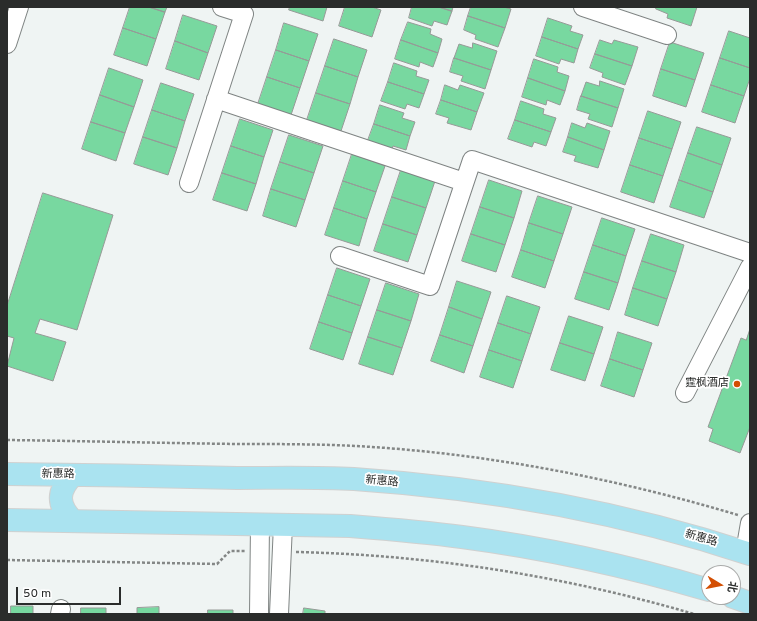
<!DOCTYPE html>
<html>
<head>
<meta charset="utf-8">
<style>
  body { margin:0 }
  #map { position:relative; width:757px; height:621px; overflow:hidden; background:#eff4f3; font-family:Overpass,"Noto Sans SC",sans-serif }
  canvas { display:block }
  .frame { position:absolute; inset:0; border:8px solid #2a2c2b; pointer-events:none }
  .north { position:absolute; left:701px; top:565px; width:40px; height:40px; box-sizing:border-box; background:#fff; border:1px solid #aaabaa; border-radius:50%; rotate:100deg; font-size:11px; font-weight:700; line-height:16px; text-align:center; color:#2a2c2b }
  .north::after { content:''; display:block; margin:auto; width:14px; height:18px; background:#d34f03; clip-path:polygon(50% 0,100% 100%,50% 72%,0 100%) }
  .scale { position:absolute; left:16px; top:587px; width:105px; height:18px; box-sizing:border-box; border:2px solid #2a2c2b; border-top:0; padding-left:5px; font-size:12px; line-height:14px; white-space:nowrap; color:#2a2c2b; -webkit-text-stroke:3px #fff; paint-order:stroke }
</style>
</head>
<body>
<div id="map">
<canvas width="757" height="621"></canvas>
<div class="frame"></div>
<div class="north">北</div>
<div class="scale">50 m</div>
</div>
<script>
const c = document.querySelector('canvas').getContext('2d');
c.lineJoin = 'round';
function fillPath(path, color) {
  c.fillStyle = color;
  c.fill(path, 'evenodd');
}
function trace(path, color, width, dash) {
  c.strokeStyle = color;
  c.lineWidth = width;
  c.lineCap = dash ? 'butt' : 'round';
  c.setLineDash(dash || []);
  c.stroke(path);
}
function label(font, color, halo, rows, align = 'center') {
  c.font = font + ' Overpass,"Noto Sans SC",sans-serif';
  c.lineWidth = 3.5;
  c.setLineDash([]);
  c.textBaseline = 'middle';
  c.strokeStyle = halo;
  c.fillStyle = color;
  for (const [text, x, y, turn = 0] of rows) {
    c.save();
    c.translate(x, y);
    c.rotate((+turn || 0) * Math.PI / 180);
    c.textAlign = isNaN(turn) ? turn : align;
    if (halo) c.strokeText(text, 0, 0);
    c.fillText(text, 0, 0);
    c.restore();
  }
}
const building = new Path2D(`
  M130,7h19l16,5 -9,27 -33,-11z
  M149,7h18l-2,5z
  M290,7h37l-4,14 -34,-11z
  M345,7h27l9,3 -9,27 -33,-11z
  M412,7h27l13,4 -5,14 -13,-4 -2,5 -23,-8z
  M439,7h14l-1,4z
  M471,7h33l7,2 -6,19 -37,-12z
  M656,7h41l-6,19 -24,-8 1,-4 -12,-5z
  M183,15l34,11 -9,27 -33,-12z
  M468,16l37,12 -7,19 -23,-8 1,-4 -12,-5z
  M548,18l24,8 -2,5 13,4 -5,14 -36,-12z
  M408,22l23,7 -1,5 12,5 -4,14 -37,-13z
  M284,23l34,11 -9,27 -33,-11z
  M123,28l33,11 -9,27 -33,-11z
  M729,31l21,7v30l-30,-10z
  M542,37l36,12 -4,14 -13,-4 -2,5 -23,-8z
  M334,39l33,11 -9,27 -33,-11z
  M401,40l37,13 -5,14 -13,-5 -1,5 -24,-8z
  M600,40l12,4 2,-4 24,7 -6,19 -37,-12z
  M175,41l33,12 -9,27 -33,-11z
  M670,42l34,11 -9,27 -34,-11z
  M473,43l24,8 -6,19 -37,-12 5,-14 13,4z
  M276,50l33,11 -9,27 -33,-11z
  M595,54l37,12 -7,19 -23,-8 1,-4 -13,-5z
  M454,58l37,12 -6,19 -24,-8 2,-5 -13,-4z
  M720,58l30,10v10l-6,18 -33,-11z
  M534,59l24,8 -1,5 12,4 -4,15 -37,-13z
  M394,63l23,8 -1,5 13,4 -5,14 -36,-12z
  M325,66l33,11 -8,27 -34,-11z
  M109,68l34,12 -9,27 -34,-12z
  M661,69l34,11 -9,27 -33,-11z
  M267,77l33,11 -9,27 -33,-11z
  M528,78l37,13 -5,14 -13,-5 -1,5 -24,-8z
  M600,81l24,8 -6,19 -37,-12 5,-14 13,4z
  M388,82l36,12 -5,14 -12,-4 -2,5 -24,-8z
  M161,83l33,11 -9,27 -33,-11z
  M445,85l13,5 2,-5 24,8 -7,19 -36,-12z
  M711,85l33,11 -9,27 -33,-11z
  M316,93l34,11 -9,27 -34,-11z
  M100,95l34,12 -9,26 -34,-11z
  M581,96l37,12 -6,19 -24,-8 2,-5 -13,-4z
  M441,100l36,12 -6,18 -24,-7 2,-5 -13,-4z
  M521,101l23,8 -1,5 13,4 -5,14 -36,-12z
  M380,105l24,8 -2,5 13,4 -5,14 -36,-12z
  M152,110l33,11 -8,27 -34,-11z
  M648,111l33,11 -9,27 -33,-11z
  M240,119l33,11 -9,27 -33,-11z
  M515,120l36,12 -5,14 -12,-4 -2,5 -24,-8z
  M91,122l34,11 -9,28 -34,-12z
  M572,123l13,5 2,-5 23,8 -6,19 -36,-13z
  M374,124l36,12 -4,14 -13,-4 -2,5 -24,-8z
  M697,127l34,11 -9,27 -34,-12z
  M289,135l34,11 -9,27 -34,-11z
  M143,137l34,11 -9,27 -34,-11z
  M568,137l36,13 -6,18 -24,-7 2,-5 -13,-4z
  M639,138l33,11 -9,27 -33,-11z
  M231,146l33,11 -8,27 -34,-11z
  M688,153l34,12 -9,27 -34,-12z
  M352,154l33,12 -9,26 -33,-11z
  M280,162l34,11 -9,27 -34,-11z
  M630,165l33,11 -9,27 -33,-11z
  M401,170l34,11 -9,27 -34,-11z
  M222,173l34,11 -9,27 -34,-11z
  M489,180l33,11 -8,27 -34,-11z
  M679,180l34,12 -9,26 -34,-11z
  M343,181l33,11 -9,27 -33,-11z
  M271,189l34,11 -9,27 -33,-11z
  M43,193l70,22 -36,115 -37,-11 -5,14 31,9 -13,39 -46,-15 7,-28 -7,-2v-30z
  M538,196l34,11 -9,27 -34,-11z
  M392,197l34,11 -9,27 -34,-11z
  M480,207l34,11 -9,27 -34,-11z
  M334,208l33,11 -8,27 -34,-11z
  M602,218l33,11 -9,27 -33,-11z
  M529,223l34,11 -9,27 -33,-11z
  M383,224l34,11 -9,27 -34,-11z
  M471,234l34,11 -9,27 -34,-11z
  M651,234l33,11 -8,27 -34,-11z
  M593,245l33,11 -8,27 -34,-11z
  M521,250l33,11 -9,27 -33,-11z
  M642,261l34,11 -9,27 -34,-11z
  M337,268l33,11 -9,27 -33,-11z
  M584,272l34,11 -9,27 -34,-11z
  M457,281l34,11 -9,27 -33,-12z
  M386,283l33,11 -8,27 -34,-11z
  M633,288l34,11 -9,27 -33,-11z
  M328,295l33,11 -9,27 -33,-11z
  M507,296l33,11 -9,27 -33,-11z
  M449,307l33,12 -9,27 -33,-11z
  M377,310l34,11 -9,27 -34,-11z
  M569,316l34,11 -9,27 -34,-11z
  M319,322l33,11 -9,27 -33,-11z
  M498,323l33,11 -9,27 -33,-11z
  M750,329v98l-10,26 -31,-12 4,-12 -5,-2 33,-89 5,2z
  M618,332l34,11 -9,27 -33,-11z
  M440,335l33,11 -9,27 -33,-12z
  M368,337l34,11 -9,27 -34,-11z
  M560,343l34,11 -9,27 -34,-11z
  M489,350l33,11 -9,27 -33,-11z
  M610,359l33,11 -9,27 -33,-11z
  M11,606h22v8h-22z
  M159,607v7h-22v-6z
  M81,608h25v6h-25z
  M304,608l21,3v3h-22z
  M208,610h25v4h-25z`);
fillPath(building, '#78d8a0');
trace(building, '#969a97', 1);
const minor = new Path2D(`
  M583,7l84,28
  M7,44l12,-37
  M216,99l248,83
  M189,183l55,-169 -22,-7
  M340,256l90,30 42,-126 278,93
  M685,393l65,-126
  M745,552l5,-29
  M60,614l1,-5
  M259,614l1,-90
  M279,614l4,-89`);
const major = new Path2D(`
  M7,474c77,1 153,2 230,4 39,0 78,-1 117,1 134,9 269,33 396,75
  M73,475c-16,16 -16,30 0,46
  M7,520l343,6c38,3 75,6 112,11 84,11 166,29 247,53
  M733,597l17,6`);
trace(minor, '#7f8483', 20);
trace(major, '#d0d1d0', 24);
trace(new Path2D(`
  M7,440c77,1 153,3 230,4 39,0 79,0 119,2 129,7 258,32 382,69
  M296,552c135,3 269,24 398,62
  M7,560l210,4 13,-13h15`), '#848786', 2.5, [3, 2]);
trace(minor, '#fff', 18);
trace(major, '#aae3f0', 22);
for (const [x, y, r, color] of [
  [737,384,4,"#d34f03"]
]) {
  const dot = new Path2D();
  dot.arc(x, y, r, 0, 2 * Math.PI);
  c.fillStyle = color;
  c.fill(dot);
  trace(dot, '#fff', 1.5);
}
label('11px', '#2a2c2b', '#fff', [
  ["霆枫酒店",729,384]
], 'right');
label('11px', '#2a2c2b', '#fff', [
  ["新惠路",58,475,1],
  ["新惠路",382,482,5],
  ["新惠路",701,539,16]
]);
</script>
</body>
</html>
